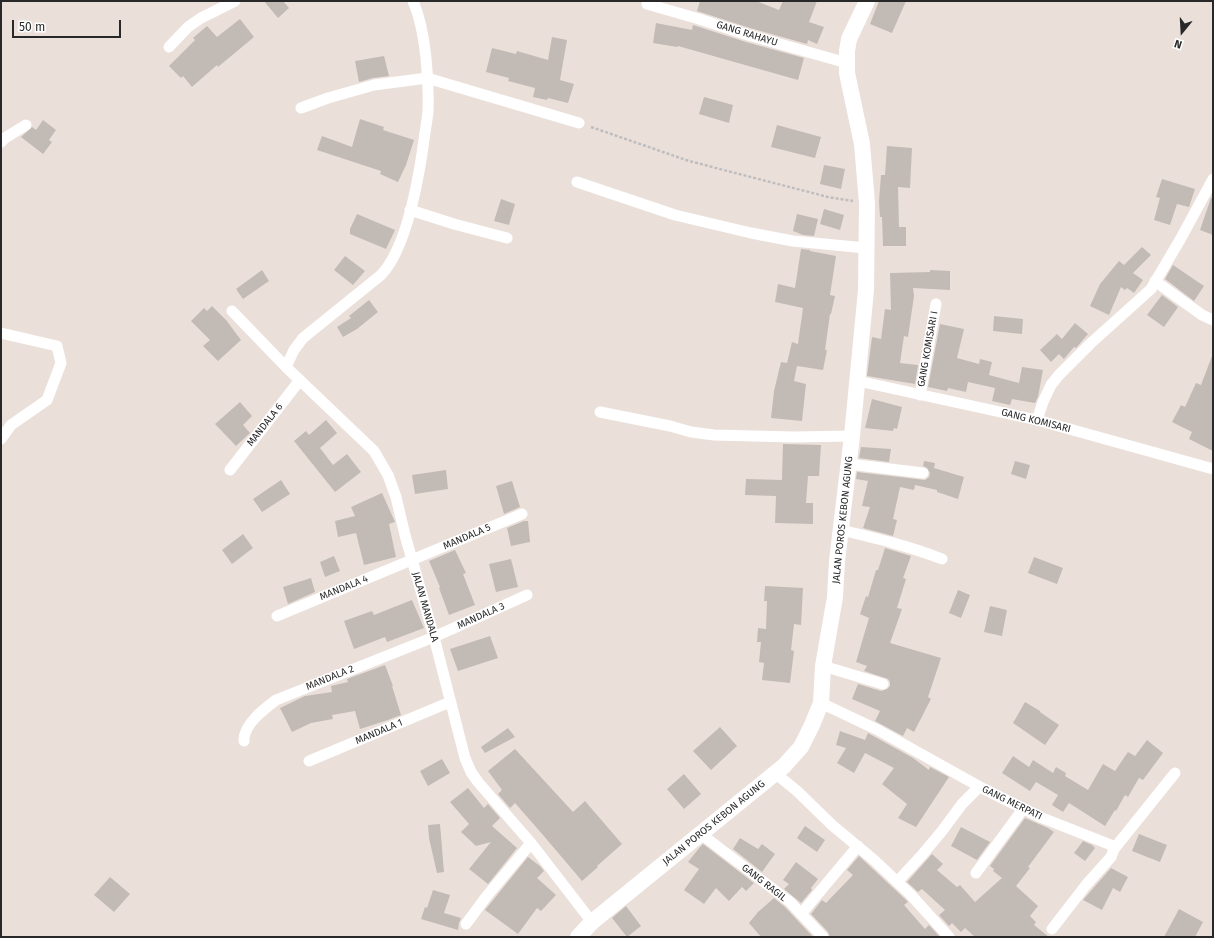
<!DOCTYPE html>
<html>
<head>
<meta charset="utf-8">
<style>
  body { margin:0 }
  #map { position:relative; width:1214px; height:938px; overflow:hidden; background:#ebdfda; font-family:"Fira Sans",sans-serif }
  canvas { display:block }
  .frame { position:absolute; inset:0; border:2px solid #282828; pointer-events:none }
  .north { position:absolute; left:1162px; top:12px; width:40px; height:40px; -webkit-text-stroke:3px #fff; paint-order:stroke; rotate:198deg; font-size:11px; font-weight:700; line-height:16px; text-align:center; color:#282828 }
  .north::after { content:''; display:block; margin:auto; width:14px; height:18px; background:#282828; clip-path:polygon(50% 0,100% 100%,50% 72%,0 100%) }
  .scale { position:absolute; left:12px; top:20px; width:109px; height:18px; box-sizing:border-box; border:2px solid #282828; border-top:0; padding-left:5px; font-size:12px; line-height:14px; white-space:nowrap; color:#282828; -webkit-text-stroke:3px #fff; paint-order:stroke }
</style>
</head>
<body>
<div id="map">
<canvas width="1214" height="938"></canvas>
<div class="frame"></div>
<div class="north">N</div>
<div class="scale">50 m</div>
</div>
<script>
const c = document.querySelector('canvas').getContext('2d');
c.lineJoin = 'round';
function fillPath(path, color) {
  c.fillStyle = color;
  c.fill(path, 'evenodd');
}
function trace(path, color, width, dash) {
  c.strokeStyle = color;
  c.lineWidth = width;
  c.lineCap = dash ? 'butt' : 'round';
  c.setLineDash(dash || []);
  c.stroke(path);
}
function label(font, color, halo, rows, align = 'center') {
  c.font = font + ' "Fira Sans",sans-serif';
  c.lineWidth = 3;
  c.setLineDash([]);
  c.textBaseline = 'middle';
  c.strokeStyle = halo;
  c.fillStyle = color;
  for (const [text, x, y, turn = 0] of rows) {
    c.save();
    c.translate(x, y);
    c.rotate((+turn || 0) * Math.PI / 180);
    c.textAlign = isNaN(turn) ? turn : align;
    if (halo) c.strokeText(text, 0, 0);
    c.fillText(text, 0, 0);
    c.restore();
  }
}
fillPath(new Path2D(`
  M264,1h19l6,7 -11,10z
  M700,1h56l23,9 4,-9h34l-8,21 15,5 -7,17 -9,-4 -1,4 -57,-16 -53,-17z
  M879,1h27l-14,32 -22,-9z
  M240,19l14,18 -36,30 -1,-2 -25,22 -9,-11 -2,2 -12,-12 26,-26 -2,-2 14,-12 10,11z
  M656,23l36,7 1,-5 53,17 58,16 -6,22 -120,-34 -1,1 -24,-4z
  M552,37l15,3 -7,40 14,4 -6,19 -20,-5 -1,2 -14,-3 2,-9 -27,-7 1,-3 -23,-6 6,-24 24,6 1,-3 31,9z
  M384,56l5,20 -16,2 -14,4 -4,-21z
  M704,97l29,8 -4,18 -30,-9z
  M360,119l24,8 -1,3 31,10 -8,25 -8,17 -18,-8 1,-3 -64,-21 5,-14 30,11z
  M43,120l13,10 -7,10 3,2 -9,12 -22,-17 11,-10 4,3z
  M777,125l44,12 -6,21 -44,-11z
  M887,146l25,2 -2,40 -12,-1 1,40h7v19h-23l-1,-29h-2l-1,-16 2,-26h4z
  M824,165l21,4 -4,20 -21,-5z
  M1162,179l33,10 -6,18 -12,-3 -7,21 -16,-5 6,-22 -4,-1z
  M1211,198h2v37l-13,-5z
  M501,199l14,5 -6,21 -15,-4z
  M824,209l20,6 -4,15 -20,-6z
  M357,214l38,16 -9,19 -36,-15v-5z
  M797,214l21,5 -4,17 -11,-1 -10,-4z
  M1142,247l9,8 -18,18 10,7 -9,13 -7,-5 -2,2 -4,-3 -12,28 -19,-9 10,-22 19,-23 5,4z
  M801,249l9,1v1l26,5 -6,39 5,1 -4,18h-1l-5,36h2l-4,20 -26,-4 -3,15 12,3 -4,37 -31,-3 3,-27 7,-29 6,1 5,-21 6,2 5,-36 -28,-6 3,-18 17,4z
  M345,256l20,15 -12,14 -19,-15z
  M1173,265l31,21 -10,15 -29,-22z
  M262,270l7,11 -26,18 -7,-10z
  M930,270l20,1v19l-37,-2 1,8 -6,41 -4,-1 -4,27 18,2 -3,19 -48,-8 5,-39 9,2 4,-30 6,1 -1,-37 40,-1z
  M1162,295l16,12 -14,20 -17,-12z
  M369,300l9,12 -21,17 -14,8 -6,-10 14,-9 -2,-2z
  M212,306l14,14 15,20 -23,21 -15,-15 7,-6 -19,-19 13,-13 3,3z
  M994,316l29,3 -1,15 -29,-3z
  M1075,323l13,11 -12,14 -2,-1 -10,12 -5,-5 -8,8 -11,-12 17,-16 5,5z
  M940,324l24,5 -7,29 22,6 1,-5 12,3 -3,13 30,8 3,-16 21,3 -5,27 -3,6 -23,-4 -2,6 -18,-4 3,-13 -27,-6 -2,10 -18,-4 -1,3 -19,-4z
  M1212,356h1v95l-24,-12 3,-7 -20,-10 9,-17 4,2 11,-24 5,2z
  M872,399l30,8 -5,22 -3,-1 -1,3 -28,-3z
  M240,402l12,14 -9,9 7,8 -14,13 -21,-22z
  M326,420l11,13 -17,15 13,17 14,-11 14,18 -26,20 -41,-51 12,-10 3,4z
  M783,444l38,1 -2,31h-11l-2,27h7v21l-38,-1 1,-27 -31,-1 1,-16 36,1z
  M861,447l30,2 -2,13 -30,-4z
  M924,461l11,2 -1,5 30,9 -6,22 -21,-7v-2l-22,-5 -1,5 -14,-3 -7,32 4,1 -4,16 -30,-8 7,-21 -8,-1 6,-25 -12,-2 1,-7 68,8 4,-3 1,-4 -3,-5 -4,-2z
  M1015,461l15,4 -4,14 -15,-5z
  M446,470l2,19 -33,5 -3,-19z
  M281,480l9,14 -28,18 -9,-13z
  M512,481l8,26 -16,7 -8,-28z
  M382,493l13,29 -6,2 7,33 -32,8 -8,-32 -18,4 -3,-16 20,-5 -4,-9z
  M524,521h4l2,21 -19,4 -4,-18z
  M243,534l10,14 -21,16 -10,-14z
  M885,548l26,8 -8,22 3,1 -9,29 5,1 -12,34 51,15 -13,39 3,2 -17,33 -7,-4 -4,8 -28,-15 5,-10 -28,-12 6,-15 23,7 6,-2 3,-3v-4l-2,-3 -24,-8 3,-5 -11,-4 13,-44 -9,-4 6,-18 2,1 8,-27h2z
  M455,550l11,23 -3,1 12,31 -26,10 -10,-27 1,-1 -11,-26z
  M334,556l6,15 -15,6 -5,-15z
  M1034,557l29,11 -6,16 -29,-11z
  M511,559l7,28 -22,5 -7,-28z
  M311,578l4,14 -27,12 -5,-17z
  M765,586l38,2 -2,37 -7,-1 -3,26 3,1 -4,32 -28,-3 2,-17 -5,-1 2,-20h-4l1,-14 8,1 1,-28h-3z
  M958,590l12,5 -9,23 -12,-5z
  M412,600l12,28 -37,14 -2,-5 -31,12 -10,-28 28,-10 2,4z
  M990,606l17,4 -5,26 -18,-4z
  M490,636l8,22 -40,13 -8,-22z
  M385,665l8,21h-1l9,29 -13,5 -28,9 -5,-18 -23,4 1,4 -22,4 -19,9 -12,-24 25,-12 27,-4 -1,-6 17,-4 -1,-3z
  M1025,702l15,9v1l19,13 -14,20 -32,-22z
  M720,727l17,19 -26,24 -18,-19z
  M508,728l7,9 -30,16 -4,-6z
  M840,731l25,9 3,-7 45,25 16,12 1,-3 19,10 -33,50 -18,-9 9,-14 -25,-20 12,-16 -29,-15 -11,20 -17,-10 9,-15 -10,-3z
  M1147,740l16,13 -20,27 -4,-2 -11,19 -3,-2 -9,16 -1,-1 -10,16 -36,-23 -6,9 -11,-7 6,-10 -22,-13 -6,9 -28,-18 11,-17 16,11 4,-7 20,13 3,-6 10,6 -1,3 23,14 15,-26 12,7 13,-19 7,4z
  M515,749l58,63 12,-11 37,43 -25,22 1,1 -16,14 -39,-46 -28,-32 -5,5 -12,-14 4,-4 -14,-19z
  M442,759l8,14 -22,13 -8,-15z
  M684,774l17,20 -17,15 -17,-20z
  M468,788l16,20 4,-4 12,14 -8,8 25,22 -29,36 -19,-15 22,-27 -15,4 -15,-14 8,-8 -19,-22z
  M1025,818l23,10 6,4 -26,35 2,1 -14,18 22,20 -8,10 6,6 -2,3 15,12h-74l-10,-9 -4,4 -9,-9 -3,3 -10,-11 6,-5 -23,-21 -4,3 -11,-10 25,-28 11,10 -6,6 20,17 3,-2 15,17 27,-24 -9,-7 1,-2 -4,-3z
  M440,824l4,48 -7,1 -8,-35 -1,-13z
  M805,826l20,14 -8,12 -20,-14z
  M961,827l29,15 -13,18 -26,-14z
  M1139,834l28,11 -7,17 -28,-11z
  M740,838l18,11 4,-5 13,10 -13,18 -29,-23z
  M1083,841l9,4 3,3 -10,13 -11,-8z
  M703,844l51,39 -8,8 -4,-4 -13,14 -13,-13 -12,16 -20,-14 15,-21 -11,-7 12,-15z
  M859,856l46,43 3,3 -4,3 21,24 4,-4 10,11 -109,1 -2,-5 -17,-18 11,-14 4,3 27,-28 -6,-5z
  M528,857l12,9 4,5 -7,7 19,17 -15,16 -4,-3 -19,26 -33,-24z
  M796,862l22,17 -7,9 1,2 -11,13 -17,-14 5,-5 -6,-4z
  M1111,868l17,9 -8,15 -7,-4 -11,22 -19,-10z
  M110,877l20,17 -16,18 -20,-17z
  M433,890l17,5 -6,18 17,5 -2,5 -1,7 -37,-11 4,-12 2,1z
  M774,898l11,9 28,30h-52l-12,-14 9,-11z
  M626,906l15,20 -14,11 -15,-19z
  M1179,909l24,13 -8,15h-31z`), '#c2bbb5');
trace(new Path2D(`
  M591,127l98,34 139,36 25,4`), '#bebebe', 2.5, [3, 2]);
trace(new Path2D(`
  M647,4l52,15 49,16 99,28
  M169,47l19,-20 13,-9 34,-17
  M301,108l27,-10 46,-13 53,-7 152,45
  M1,142l4,-4 21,-13
  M577,182l98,33 76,18 42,8 73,7
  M410,210l44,14 53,14
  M1155,281l47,34 11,5
  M232,311l54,56 88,84 14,24 8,22 9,38 29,102 31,121 6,14 7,10 53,61 61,79
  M1,333l56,13 4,17 -14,37 -36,25 -10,14
  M286,367l8,-17 9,-12 78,-63c26,-27 38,-99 43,-135 1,-9 3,-19 4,-28 1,-32 -2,-81 -15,-111
  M858,381l179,39 176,49
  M920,395l16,-91
  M600,412l70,14 21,6 23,3 79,2 59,-1
  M1037,420l6,-18 8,-17 8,-10 32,-32 60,-54 30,-51 32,-59
  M849,464l74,9
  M230,470l70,-90
  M841,530c34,8 68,16 101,29
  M277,616l245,-102
  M823,666l60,18
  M821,703l57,27 104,58 58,29 71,28 3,4 -3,8 -25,28 -34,44
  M244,741c-1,-16 20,-32 32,-41l158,-63 93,-42
  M309,761l141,-59
  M775,773l22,18 35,34 42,35 36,34 39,43
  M701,834l89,68 33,35
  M1114,849l61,-76
  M976,873l47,-64
  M897,882l25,-27 20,-24 20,-27 17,-17
  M801,914l57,-68
  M466,924l20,-27 45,-54`), '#fff', 11);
trace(new Path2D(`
  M578,937l14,-15 192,-156 17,-19 11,-22 9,-22 2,-37 12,-69 2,-36 15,-125 14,-146 1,-87 -5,-59 -15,-71v-22l2,-12 18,-38`), '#fff', 16);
label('10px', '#282828', '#fff', [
  ["GANG RAHAYU",747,34,17],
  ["GANG KOMISARI I",928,349,-80],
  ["GANG KOMISARI",1036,421,14],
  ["MANDALA 6",265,425,-52],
  ["JALAN POROS KEBON AGUNG",843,520,-84],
  ["MANDALA 5",467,537,-23],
  ["MANDALA 4",344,588,-22],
  ["JALAN MANDALA",425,607,74],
  ["MANDALA 3",481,616,-24],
  ["MANDALA 2",330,678,-22],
  ["MANDALA 1",379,732,-23],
  ["GANG MERPATI",1012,803,26],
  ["JALAN POROS KEBON AGUNG",714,823,-39],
  ["GANG RAGIL",764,883,38]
]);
</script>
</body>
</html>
